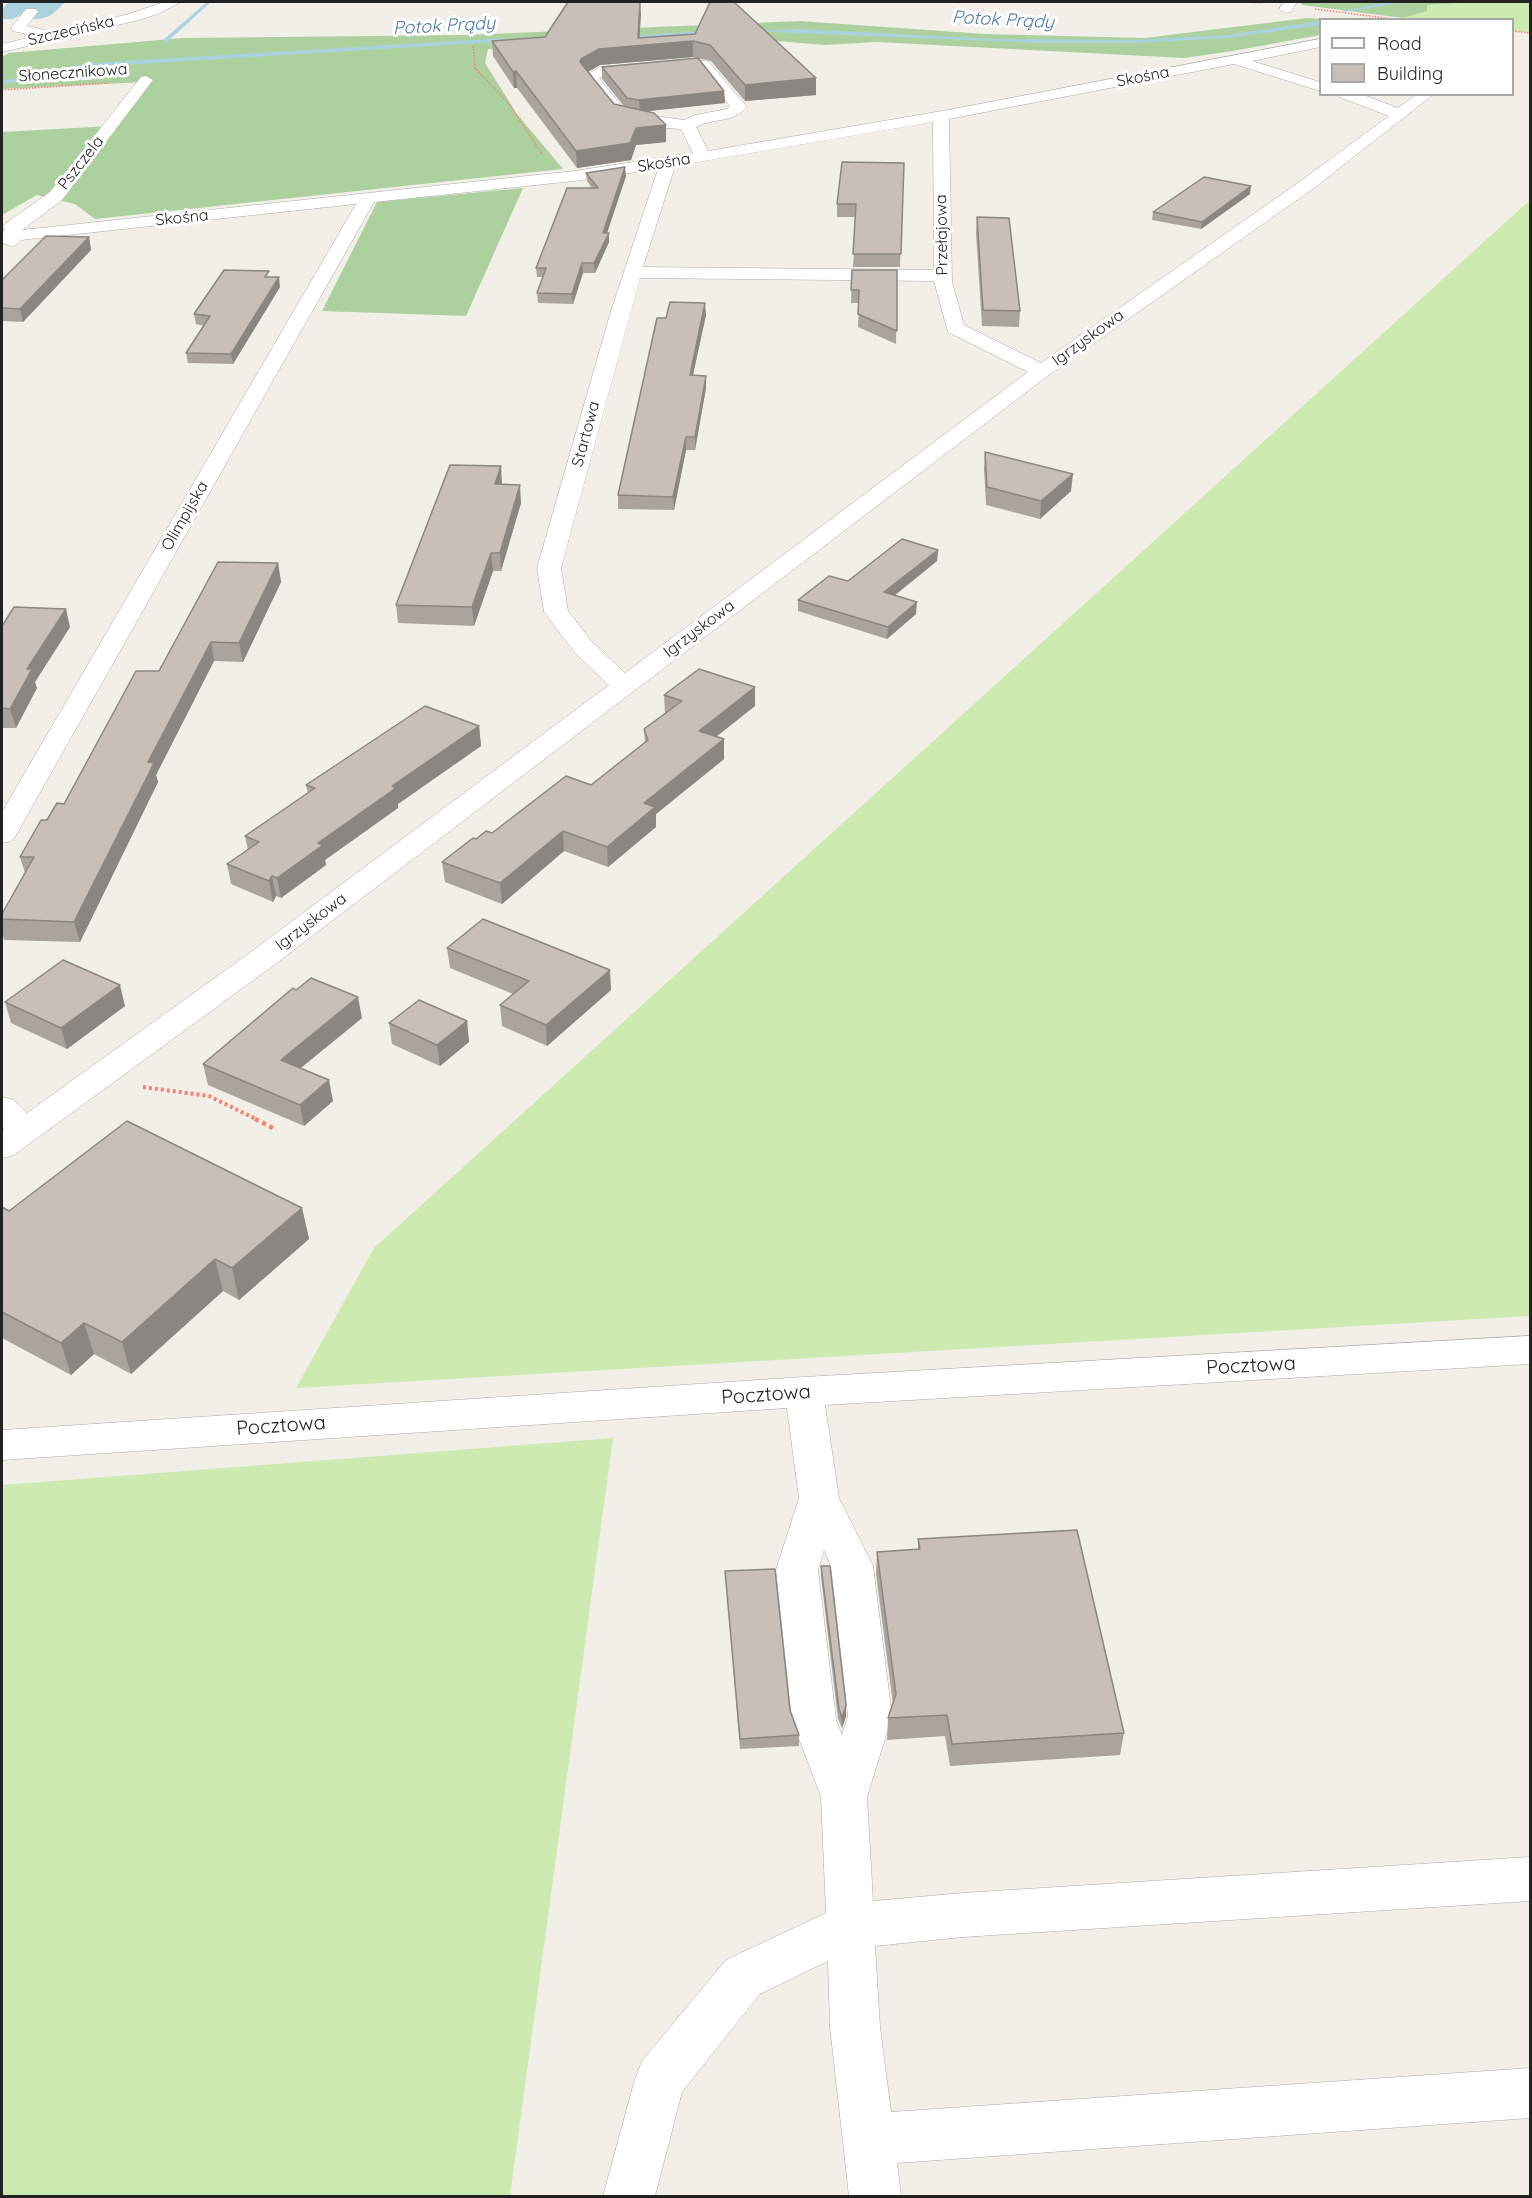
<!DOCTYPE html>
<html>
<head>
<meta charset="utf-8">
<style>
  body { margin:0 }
  #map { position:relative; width:1532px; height:2198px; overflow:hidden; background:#f2efe9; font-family:Quicksand,sans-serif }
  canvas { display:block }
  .frame { position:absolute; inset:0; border:3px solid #222; pointer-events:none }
  .legend { position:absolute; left:1319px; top:18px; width:195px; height:78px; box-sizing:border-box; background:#fff; border:2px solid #a7a7a7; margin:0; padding:8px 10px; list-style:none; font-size:18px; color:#222 }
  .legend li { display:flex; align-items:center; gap:12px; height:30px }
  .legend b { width:30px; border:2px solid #a7a7a7 }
</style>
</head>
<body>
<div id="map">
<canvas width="1532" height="2198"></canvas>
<div class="frame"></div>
<ul class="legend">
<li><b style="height:8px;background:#fff"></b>Road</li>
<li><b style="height:16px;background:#c7bfb8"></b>Building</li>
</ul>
</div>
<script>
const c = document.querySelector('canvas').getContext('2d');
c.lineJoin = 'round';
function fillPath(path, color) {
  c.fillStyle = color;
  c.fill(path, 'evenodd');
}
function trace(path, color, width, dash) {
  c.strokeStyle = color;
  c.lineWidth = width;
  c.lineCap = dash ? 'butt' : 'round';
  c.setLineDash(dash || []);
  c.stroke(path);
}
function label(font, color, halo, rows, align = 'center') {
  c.font = font + ' Quicksand,sans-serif';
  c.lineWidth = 6;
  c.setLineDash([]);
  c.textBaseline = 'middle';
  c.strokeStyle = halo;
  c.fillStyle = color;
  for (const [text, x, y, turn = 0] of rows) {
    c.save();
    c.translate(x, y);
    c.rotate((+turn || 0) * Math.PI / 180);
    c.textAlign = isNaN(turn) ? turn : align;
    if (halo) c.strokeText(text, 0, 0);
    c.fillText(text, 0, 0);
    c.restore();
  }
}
fillPath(new Path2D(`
  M1481,2h49v31l-17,-2 -1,-11 -109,-2 23,-7 1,-6z
  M1530,200v1116l-1234,72 78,-140z
  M613,1438l-103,758h-508v-711z`), '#cdebb0');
fillPath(new Path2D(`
  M1300,2h181l-54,3v6l-24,7 -101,-13z
  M1307,18l19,1 -6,1v15l-87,16 -49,7 -308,-16 -51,3 -49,-4 -288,8 -3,14 32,51 46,55 -468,50 -20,-15 -38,-9 -35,20v-83l108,-6 34,-44 -142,7v-32l7,-4 174,-15 282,-3 335,-14 185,13 160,4z
  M523,188l-57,128 -144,-5 55,-109z`), '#add19e');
fillPath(new Path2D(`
  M9,2h56c-11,11 -16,18 -33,17l-5,-7 -14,7h-11v-10z`), '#aad3df');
fillPath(new Path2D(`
  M207,2h4l-44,40h-4v-2z
  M1389,2h4v2l-49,8 -2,-1z
  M1320,21v4l-92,13 -94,5h-95l-292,-12 52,-2 193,10 142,1 94,-5z
  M709,31l2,3 -87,4 -3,-2z
  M508,38l2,3 -420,26 -54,13 -34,4v-4l34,-4 54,-13z`), '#aad3df');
const minor = new Path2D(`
  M164,2h17l-21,11 -21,7 -137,32v-8l34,-8 -23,-5 -2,-3 15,-19h10l2,3 -11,14 27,6 75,-18z
  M1284,2h13l-6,10 -5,1 -7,-4z
  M1320,39v8l-68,14 68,21v9l-86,-27 -285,55 3,163 12,43 77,38 261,-183 87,-64 -50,-19 -2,-3h24l37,14 19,-14h17l-120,94 -265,187 -779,593 -256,187 -12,3v-27l2,-2 -2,-2v-30l12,3 13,13 221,-159 361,-269 -34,-32 -31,-41 -7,-44 74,-257 47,-142 -84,12 -200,21 -358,633 -4,6 -10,2v-31l354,-608 -335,36c-6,8 -12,7 -19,2v-10l3,-1 -2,-4 3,-4 44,-31 91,-115 5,-1 7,4 -91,120 -40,30 552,-59 119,-18 -12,-24 -31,-2 -34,-8 -33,-42 17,-10 93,-8 11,2 5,1 38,45c-13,16 -35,11 -51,20l12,24 240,-41zM693,67l6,1 31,38 -3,3 -32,6 -11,5 -58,-8 -27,-34 5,-3zM933,122l1,148 -291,-3 32,-101zM640,278l294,3 14,51 80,40 -403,301 -32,-30 -25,-32 -7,-43z
  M1530,1336v28l-705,41 14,93 34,68 19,150 -25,81 6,104 90,-8 567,-36v44l-567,36 -88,9 5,81 11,85 639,-44v50l-633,45 4,33h-52l-19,-169 -2,-66 -68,33 -78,98 -27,104h-52l32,-117 7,-18 84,-101 100,-47 -5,-116 -29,-77 -16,-150 23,-72 -12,-90 -785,52v-30l802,-53zM824,1550l7,16 17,150 -6,19 -6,-15 -18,-150z`);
trace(minor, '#a9a9a9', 1);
trace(new Path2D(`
  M1245,2l18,1
  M1315,9l86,11
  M1512,31l18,2
  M473,46l2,22 35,37 32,49
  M2,90l107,-7`), '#fa8072', 1.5, [1.5, 1.5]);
trace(new Path2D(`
  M143,1087l66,9 49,24`), '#fa8072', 4, [3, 3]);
trace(new Path2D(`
  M255,1119l20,10`), '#fa8072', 4.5, [4, 4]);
fillPath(minor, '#fff');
fillPath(new Path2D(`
  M641,14l-2,24 56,-4 121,61 -71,6 -34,-40 -18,-4 -93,8 -12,7 26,32 10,2 -22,-27v-12l122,24 1,12 -79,8 20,14v17l-30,3 -5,15 -54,8 -60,-80h-3l-21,-32 -1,-15 53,-4z
  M904,163l-4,104h-47l3,-50h-19v-13z
  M586,173l40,3 -19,57h2v9l-14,31h-12l-10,31 -35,-1 -1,-10 6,-16h-6l-1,-9 56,-80 -5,-7z
  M1250,194l-49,35 -49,-9 1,-8z
  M977,217l43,94 -1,16 -37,-1 -6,-93z
  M89,237l2,13 -68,72 -21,-1v-41z
  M852,270h45l-1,74 -38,-17 1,-24h-8z
  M270,277l10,10 -47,77 -45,-1 -2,-10 18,-27 -8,-2 -2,-10z
  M706,315l-13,60 13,1v12l-11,62h-9l-12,60 -56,-1v-14l48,-177z
  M985,452l86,39 -31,28 -54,-14 -2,-36z
  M502,484v1l19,18 -20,68h-8l-19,55 -76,-3 -2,-18z
  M938,550l-1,11 -42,34 21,19 -29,25 -89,-28v-11l50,-19z
  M278,563l3,19 -38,80 -29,-1 -58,114 2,7 -78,160 -76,-2 -2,-10v-16l23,-41 -5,-16 27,-37 17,-16 95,-133z
  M2,626l68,1 -35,55 2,6 -21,40h-14z
  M755,687v19l-39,31 8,22 -68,55v13l-48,40 -44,-16 -62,53 -57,-22 -3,-20 34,-23 16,-6 99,-48 54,-42 -1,-14 21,-15 -1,-19z
  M479,726l2,20 -83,58v4l-73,52 1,5 -45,33 -5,-2 -3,6 -42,-18 -4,-20 21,-14 -3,-14 63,-43 -2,-8z
  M447,948l164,42 -64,56 -45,-20 -2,-21 13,-11 -63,-26z
  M5,1002l120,4 -58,43 -56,-26z
  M362,1018l-62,50 33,33 -29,25 -96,-41 -5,-21z
  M467,1021l2,21 -29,24 -48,-22 -3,-21z
  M2,1207l7,4 293,-3 7,31 -70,61 -16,-9 -92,83 -37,-20 -23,21 -69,-37z
  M918,1539l206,194 -4,22 -170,11 -5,-30 -58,4 1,-22 5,-14 -17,-130 1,-22 41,-3z
  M821,1566l25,150 -4,12 -4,-9 -17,-142z
  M725,1571l65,139 9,25v11l-59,3z`), '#aba49e');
fillPath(new Path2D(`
  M640,2l1,12 -2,32 54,-5v16l-93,8 -18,10 -2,-13 1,-3 18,-10 39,-11z
  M516,71l1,17h-3l-1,-16z
  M816,78v17l-71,6v-16z
  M724,91l1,12 -85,9 -1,-12z
  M666,125v17l-30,3 -5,15 -54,8 -1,-17 60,-23z
  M625,167l1,9 -22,66 -1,-9z
  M1251,186l-1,8 -49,35 1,-7z
  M609,233v9l-14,31 -1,-10z
  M89,237l2,13 -68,72 -3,-13z
  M582,263l1,10 -10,31 -1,-10z
  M279,277l1,10 -47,77 -2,-10z
  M705,303l1,12 -16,73v-13z
  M706,376v12l-11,62v-13z
  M686,437v13l-12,60 -1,-13z
  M501,466l1,18 -6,18 -1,-18z
  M1073,474l-2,17 -31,28 1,-18z
  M520,485l1,18 -20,68 -1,-18z
  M938,550l-1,11 -53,43v-12z
  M491,553l2,18 -19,55 -2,-19z
  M278,563l3,19 -38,80 -4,-19z
  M917,602l-1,12 -29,25 1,-12z
  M66,609l4,18 -35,55 2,6 -21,40 -6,-19 17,-40z
  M211,642l3,19 -58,114 2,7 -78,160 -6,-20 74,-160z
  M755,687v19l-56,44v-19z
  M479,726l2,20 -83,58v4l-73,52 1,5 -45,33 -4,-20 41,-35 74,-57z
  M724,739v20l-68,55v13l-48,40 -1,-20 37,-44z
  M563,831l1,20 -62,53 -2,-21z
  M272,876l4,20 -3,6 -4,-21z
  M610,970l1,20 -64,56 -1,-21z
  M120,985l5,21 -58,43 -6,-21z
  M358,997l4,21 -77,63 -4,-21z
  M467,1021l2,21 -29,24 -3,-21z
  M329,1080l4,21 -29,25 -4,-21z
  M302,1208l7,31 -70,61 -7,-32z
  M215,1259l8,32 -92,83 -9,-32z
  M84,1323l10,31 -23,21 -10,-32z
  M846,1705v11l-4,12v-10z`), '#8b8681');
const building = new Path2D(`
  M568,2h72l-2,36 57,-4 15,-32h24l82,76 -71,7 -35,-40 -17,-4 -94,8 -18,10 -1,3 34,42 40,9 12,12 -30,3 -6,15 -54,8 -60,-80 -3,1 -21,-31 53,-4z
  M698,58l26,33 -85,9 -12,-2 -25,-31z
  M842,162l62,1 -3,91h-48l3,-50h-19z
  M625,167l-22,66h6l-15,30h-12l-10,31 -35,-1 9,-25h-10l31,-80h31l-12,-15z
  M1204,177l47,9 -49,36 -49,-10z
  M977,217l32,1 11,93 -37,-1z
  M46,236l43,1 -69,72 -18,-1v-28z
  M224,270l45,1 -4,6h14l-48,77 -45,-1 24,-37 -16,-2z
  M852,270h45v61l-39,-17 1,-24h-8z
  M670,302l35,1 -15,72 16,1 -11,61h-9l-13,60 -55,-2 39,-177h9z
  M985,452l88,22 -32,27 -54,-14z
  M450,465l51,1 -6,18 25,1 -20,68h-9l-19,54 -76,-2z
  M902,539l36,11 -54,42 33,10 -29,25 -90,-27 31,-24 19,5z
  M218,562l60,1 -39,80 -28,-1 -63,120 6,1 -80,159 -72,-3v-5l32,-57h-14l21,-37h6l10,-17 7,1 72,-133h23z
  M14,607l52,2 -39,60h5l-22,40 -8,-1v-82z
  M699,669l56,18 -56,44 25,8 -80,64 11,4 -48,40 -44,-16 -63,52 -58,-21 31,-24 3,1 10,-8 6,2 74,-57 25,9 57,-45 -4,-11 38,-28 -18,-6z
  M425,706l54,20 -87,60 4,2 -78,55 5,2 -46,33 -5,-2 -3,5 -42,-17 32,-22 -14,-6 70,-48 -9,-3z
  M483,919l127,51 -64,55 -46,-20 29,-24 -82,-33z
  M63,960l57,25 -59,43 -56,-26z
  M311,978l47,19 -77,63 48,20 -29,25 -97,-41 90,-76 3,2z
  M419,1000l48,21 -30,24 -48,-22z
  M127,1121l175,87 -70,60 -17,-9 -93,83 -38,-19 -23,20 -59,-31v-105l7,4z
  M1077,1530l47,203 -172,11 -5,-29 -59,3 8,-24 -19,-142 43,-3 -2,-10z
  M821,1566h9l16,139 -4,13 -3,-9z
  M775,1569l15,141 9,25 -59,4 -15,-168z`);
fillPath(building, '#c7bfb8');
trace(building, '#8b8681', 1.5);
label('16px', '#222', '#fff', [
  ["Szczecińska",71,31,-13],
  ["Słonecznikowa",73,73,-4],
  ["Skośna",1143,77,-11],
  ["Pszczela",81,163,-52],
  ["Skośna",664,163,-9],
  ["Skośna",182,218,-6],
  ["Przełajowa",942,235,-91],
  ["Igrzyskowa",1088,338,-36],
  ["Startowa",586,434,-75],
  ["Olimpijska",185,516,-60],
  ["Igrzyskowa",699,629,-37],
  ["Igrzyskowa",311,922,-37]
]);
label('italic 18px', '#4a7aab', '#fff', [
  ["Potok Prądy",1003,20,3],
  ["Potok Prądy",444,26,-3]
]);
label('20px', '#222', '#fff', [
  ["Pocztowa",1251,1366,-3],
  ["Pocztowa",766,1395,-4],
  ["Pocztowa",281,1426,-4]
]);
</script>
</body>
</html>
